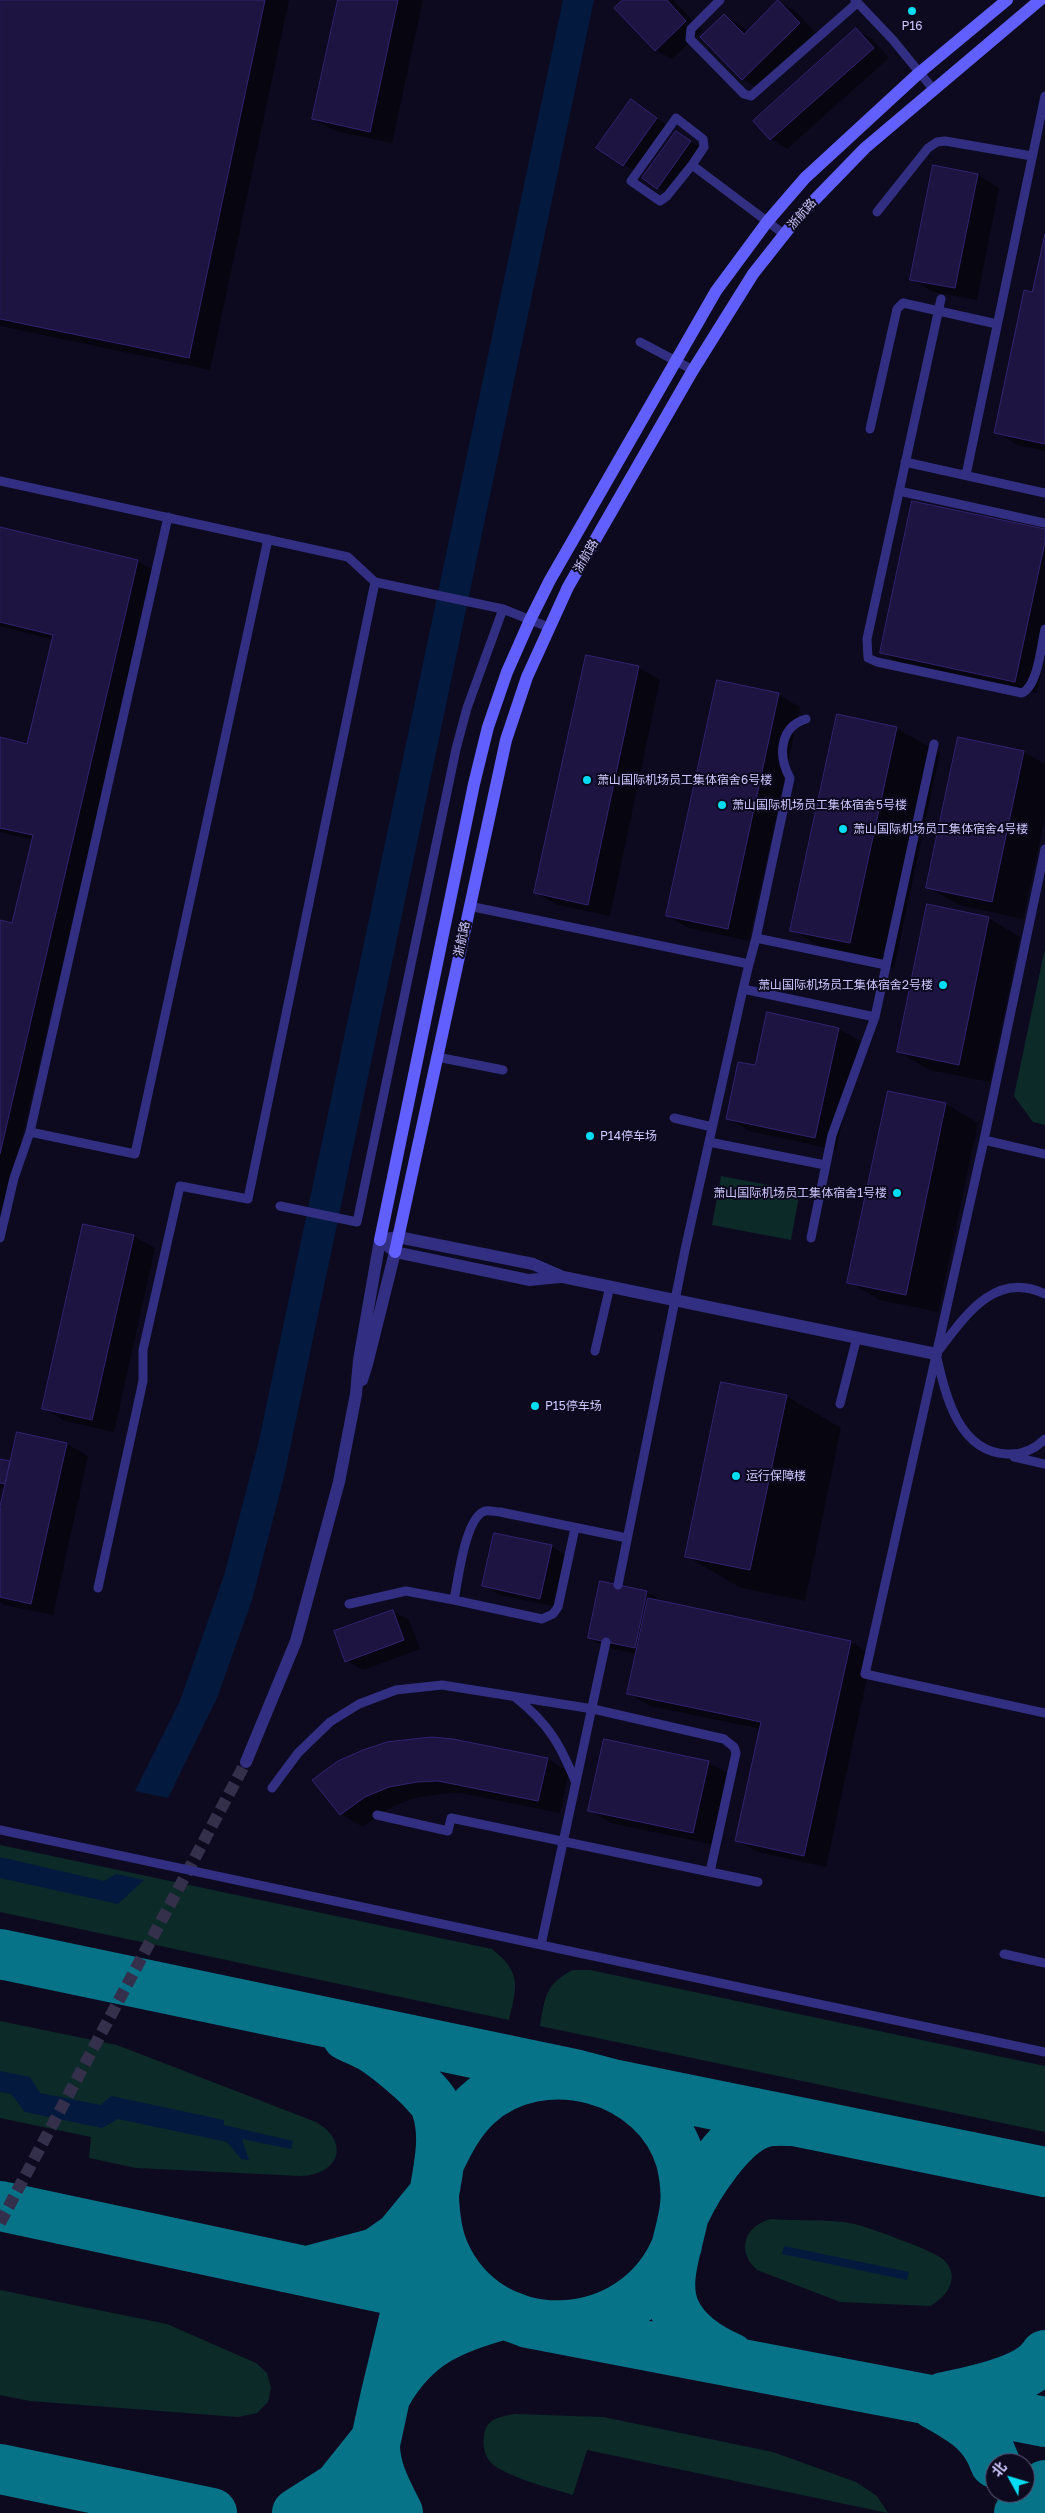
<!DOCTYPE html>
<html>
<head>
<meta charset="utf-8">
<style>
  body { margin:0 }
  #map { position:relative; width:1045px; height:2513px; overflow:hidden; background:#0d0a1f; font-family:"Golos Text","Noto Sans SC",sans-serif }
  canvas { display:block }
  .north { position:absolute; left:985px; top:2453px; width:50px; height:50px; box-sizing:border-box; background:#0d0a1f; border:1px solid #5a5679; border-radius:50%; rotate:309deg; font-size:14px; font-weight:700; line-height:20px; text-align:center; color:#cec8ff }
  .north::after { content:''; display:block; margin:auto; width:18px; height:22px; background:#00dcf3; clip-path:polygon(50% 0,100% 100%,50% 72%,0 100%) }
</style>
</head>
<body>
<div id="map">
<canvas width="1045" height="2513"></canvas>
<div class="north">北</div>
</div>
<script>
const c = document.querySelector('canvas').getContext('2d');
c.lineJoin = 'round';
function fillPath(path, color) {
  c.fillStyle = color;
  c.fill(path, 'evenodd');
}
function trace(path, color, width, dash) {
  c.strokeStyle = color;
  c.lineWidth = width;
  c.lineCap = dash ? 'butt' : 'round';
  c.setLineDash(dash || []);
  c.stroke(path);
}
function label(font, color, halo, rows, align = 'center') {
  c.font = font + ' "Golos Text","Noto Sans SC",sans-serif';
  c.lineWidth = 4;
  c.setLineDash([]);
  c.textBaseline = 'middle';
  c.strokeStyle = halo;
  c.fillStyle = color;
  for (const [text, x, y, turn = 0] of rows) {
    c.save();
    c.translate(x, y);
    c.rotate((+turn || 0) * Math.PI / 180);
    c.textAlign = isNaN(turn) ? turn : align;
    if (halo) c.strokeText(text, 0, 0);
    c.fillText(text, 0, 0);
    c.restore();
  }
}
fillPath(new Path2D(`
  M1045,948v177l-12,-3 -19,-26z
  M721,1176l79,15 -9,49 -79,-15z
  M0,1845l492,104c30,24 25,37 17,71l-509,-108z
  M573,1970h17l455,96v66l-505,-106c5,-29 5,-42 33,-56z
  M0,2021l117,24 199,77c35,20 23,53 -15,54l-165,-8 -47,-10 2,-21 -91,-19z
  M771,2219c24,2 63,0 84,5 15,4 80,27 89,36 17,17 3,37 -14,46l-90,-4 -83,-32c-21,-19 -13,-44 14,-51z
  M0,2290l167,34 89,39 11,10 4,15 -3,14 -11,11 -19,4 -208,-16 -30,-6z
  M515,2414l88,3 170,35 83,30 21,14 11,17 -301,-63 -14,45c-19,-6 -76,-20 -85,-36 -4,-7 -5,-15 -4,-23 2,-18 16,-19 31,-22z`), '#0c2a28');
fillPath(new Path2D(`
  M563,0h31l-310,1477 -32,123 -35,98 -49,100 -33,-7 45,-90 45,-129 33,-127z
  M0,1857l104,24 12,-7 28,6 -26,24 -118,-26z
  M0,2071l30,6 10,16 61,12 10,-9 113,24v5l69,16 -2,8 -49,-10 7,21 -8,-1 -14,-17 -109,-23 -16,9 -77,-16 -14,-18 -11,-2z
  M784,2246l125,26 -2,8 -125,-26z`), '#04193e');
fillPath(new Path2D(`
  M0,0h289l-79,370 -210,-44z
  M339,0h84l-31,143 -57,-12 -22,-12z
  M625,0h48l29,31 -30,28 -16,-9z
  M779,2l16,9 21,22 -57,56 -17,-10 -18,-64 16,10 8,7z
  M856,30l16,9 17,19 -102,91 -16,-10z
  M631,101l42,28 -33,45 -43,-26z
  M677,132l24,16 -33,46 -24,-16z
  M978,175l21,13 -22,112 -44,-8 -22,-13z
  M1045,240v211l-28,-6 -21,-13 37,-139z
  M0,529l138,32 16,9 -154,663v-312l13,3 20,-84 -33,-8v-94l28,7 25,-105 -53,-14z
  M1045,530v125l-8,38 -134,-28 -22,-13z
  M639,668l21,12 -50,236 -52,-11 -22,-12z
  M778,695l22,12 -51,234 -60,-13 -22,-12z
  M896,728l44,25 -46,215 -59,-13 -43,-25z
  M1024,752l21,12v54l-22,101 -64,-14 -32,-18z
  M988,918l32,19 -30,145 -60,-12 -32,-18z
  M839,1029l21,12 -24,109 -87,-19 -22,-13 29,-51z
  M889,1092l57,12 32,19 -40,189 -58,-12 -31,-18z
  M133,1236l22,12 -41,184 -49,-11 -22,-13z
  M786,1396l55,32 -36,173 -64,-13 -55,-32z
  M67,1444l21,12 -35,159 -49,-10 -4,-3v-89l5,-24 -5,-1v-28l11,3z
  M551,1546l16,10 -11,51 -56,-12 -16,-9z
  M647,1592l17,10 187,40 21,13 -46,212 -68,-15 -22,-12 25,-111 -111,-23 -22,-13 9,-39 -32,-7 -16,-9z
  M392,1611l17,9 11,29 -57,21 -16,-9z
  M548,1759l21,13 -9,41 -99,-20 -22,1 -28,5 -23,10 -25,18 -22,-13 -27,-33z
  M708,1762l22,13 -16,70 -103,-22 -21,-13z`), '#0007');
trace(new Path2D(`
  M0,1954l574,120 38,10 433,88
  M347,2036c9,4 19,8 27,13 15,10 56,43 62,58 10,28 3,59 -2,87l-49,204 -25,115
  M440,2161c10,-21 20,-40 37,-56 64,-59 180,-28 204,56 4,17 6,36 3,52 -5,31 -22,67 -9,97 11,24 33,38 56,48
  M434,2199c1,18 3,36 10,52 45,104 193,96 233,-6
  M0,2206l505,108 23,9 517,99
  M685,2213c12,-26 47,-82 77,-90 9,-3 21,-2 31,-2
  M312,2270l64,-17 23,-16 32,-39
  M388,2392c28,-49 65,-64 117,-78
  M944,2397c29,-6 85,-16 101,-42
  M934,2404c28,16 50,27 61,59
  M375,2445c0,25 12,46 23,68
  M0,2469l212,44
  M297,2513l41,-26 36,-45
  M1019,2513l12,-18 14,-10`), '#067389', 50);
const building = new Path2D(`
  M0,0h265l-76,358 -189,-39z
  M338,0h60l-28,132 -58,-13z
  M623,0h44l19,21 -31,30 -41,-43z
  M778,0l22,23 -58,57 -42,-43 24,-23 20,20z
  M856,28l18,20 -104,92 -17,-19z
  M631,99l26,19 -34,48 -27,-18z
  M676,131l15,10 -34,48 -15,-11z
  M933,165l45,9 -23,114 -45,-8z
  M1045,234v210l-51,-11 30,-143 8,2z
  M912,501l133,28v13l-30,140 -135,-29z
  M0,527l138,33 -138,594v-234l12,3 21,-88 -33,-7v-91l27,7 26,-109 -53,-13z
  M586,655l53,11 -51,239 -54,-12z
  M717,680l62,13 -51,236 -62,-13z
  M837,714l60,13 -47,216 -60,-12z
  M958,737l66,14 -32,151 -66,-14z
  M927,904l62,13 -30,148 -62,-13z
  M767,1012l72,16 -24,110 -89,-19 12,-57 17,3z
  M888,1091l58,12 -40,192 -59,-12z
  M83,1224l51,11 -42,185 -50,-11z
  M721,1382l66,13 -37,175 -65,-13z
  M17,1432l50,11 -36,161 -31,-7v-90z
  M0,1459l10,2 -5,23 -5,-1z
  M494,1533l58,12 -12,54 -58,-13z
  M600,1581l47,10 -12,57 -47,-10z
  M648,1598l203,43 -47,215 -69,-15 26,-119 -134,-28z
  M393,1610l11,30 -59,22 -11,-31z
  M432,1737l21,2 95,19 -10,43 -100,-20 -21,1 -28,5 -24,10 -25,18 -28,-35 26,-19 25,-11 24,-8z
  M604,1739l105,22 -16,72 -105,-22z`);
fillPath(building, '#1d1442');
trace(building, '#322371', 1);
trace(new Path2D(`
  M0,2223l246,-461`), '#34304c', 12, [12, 6]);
trace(new Path2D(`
  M720,0l-29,29 -1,10 54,55 7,2 106,-93
  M855,0l38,40 40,49
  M692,165l-25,31 -7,5 -29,-20 45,-63 27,21 1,8 -12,18 92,69
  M877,212l51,-64 9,-6 8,-1 87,15
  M941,299l-74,340 1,19 9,4 145,31c16,-7 19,-47 23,-64
  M640,342l53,28
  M870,429l27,-120 6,-6 94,21
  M905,462l140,31
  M966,475l79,-379
  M0,481l348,76 27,25
  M899,491l146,32
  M1045,849l-61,291 -119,534 180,39
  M469,906l280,58 7,-26 130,27
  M756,938l34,-160c-12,-21 -11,-51 16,-59
  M749,964l-6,25 132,28
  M437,1057l66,13
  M674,1118l38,9
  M30,1132l105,22 133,-615
  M984,1140l61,14
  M709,1142l116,23
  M280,1206l77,16 99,-473 11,-41 36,-99
  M0,1238l14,-60 16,-46 138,-615
  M811,1238l21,-103 43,-118 59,-273
  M1045,1294c-51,-25 -82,25 -109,60 9,38 21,98 71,100 15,1 27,-4 38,-15
  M595,1351l15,-65
  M840,1404l17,-67
  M1014,1457l31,7
  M575,1528l-17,79 -5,7 -11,5 -88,-19c4,-19 11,-83 31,-89 4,-1 11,1 15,1l127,26
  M618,1585l67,-335 58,-261
  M98,1588l45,-207v-31l37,-164 68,13 127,-617 128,27 45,18
  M349,1604l57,-13 48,9
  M515,1697c34,27 45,47 61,86
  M272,1788l26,-35 32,-31 29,-18 37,-14 46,-5 151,24 131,30 10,8 2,6 -26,119
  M377,1815l71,16 3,-13 307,64
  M0,1830l1045,222
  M541,1945l65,-303
  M1004,1954l41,9`), '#322f83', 9);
trace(new Path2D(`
  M380,1240l18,-3 135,27 30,13 373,77
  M388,1246l7,6 134,28 31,-3
  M362,1380l5,-16 28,-112
  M246,1762l50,-121 43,-159 17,-88 3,-34 21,-120`), '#322f83', 12);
trace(new Path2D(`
  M380,1240l94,-456 14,-57 19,-55 23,-52 20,-40 166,-289 51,-69 38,-44 114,-105 88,-73
  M395,1252l111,-512 21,-63 41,-90 125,-217 60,-96 45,-57 67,-69 175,-148`), '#625fff', 12);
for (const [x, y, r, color] of [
  [912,11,5,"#00dcf3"],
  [587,780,5,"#00dcf3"],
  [722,805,5,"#00dcf3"],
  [843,829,5,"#00dcf3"],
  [943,985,5,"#00dcf3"],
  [590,1136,5,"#00dcf3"],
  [897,1193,5,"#00dcf3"],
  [535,1406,5,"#00dcf3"],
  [736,1476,5,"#00dcf3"]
]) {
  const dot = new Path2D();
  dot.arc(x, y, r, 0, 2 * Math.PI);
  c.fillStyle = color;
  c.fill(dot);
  trace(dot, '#0d0a1f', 2);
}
label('12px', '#cec8ff', '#0d0a1f', [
  ["P16",912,26,"center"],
  ["萧山国际机场员工集体宿舍6号楼",597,780],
  ["萧山国际机场员工集体宿舍5号楼",732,805],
  ["萧山国际机场员工集体宿舍4号楼",853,829],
  ["萧山国际机场员工集体宿舍2号楼",933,985,"right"],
  ["P14停车场",600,1136],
  ["萧山国际机场员工集体宿舍1号楼",887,1193,"right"],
  ["P15停车场",545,1406],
  ["运行保障楼",746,1476]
], 'left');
label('12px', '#cec8ff', '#0d0a1f', [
  ["浙航路",802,214,-49],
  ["浙航路",586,556,-60],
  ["浙航路",462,939,-78]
]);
</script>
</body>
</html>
